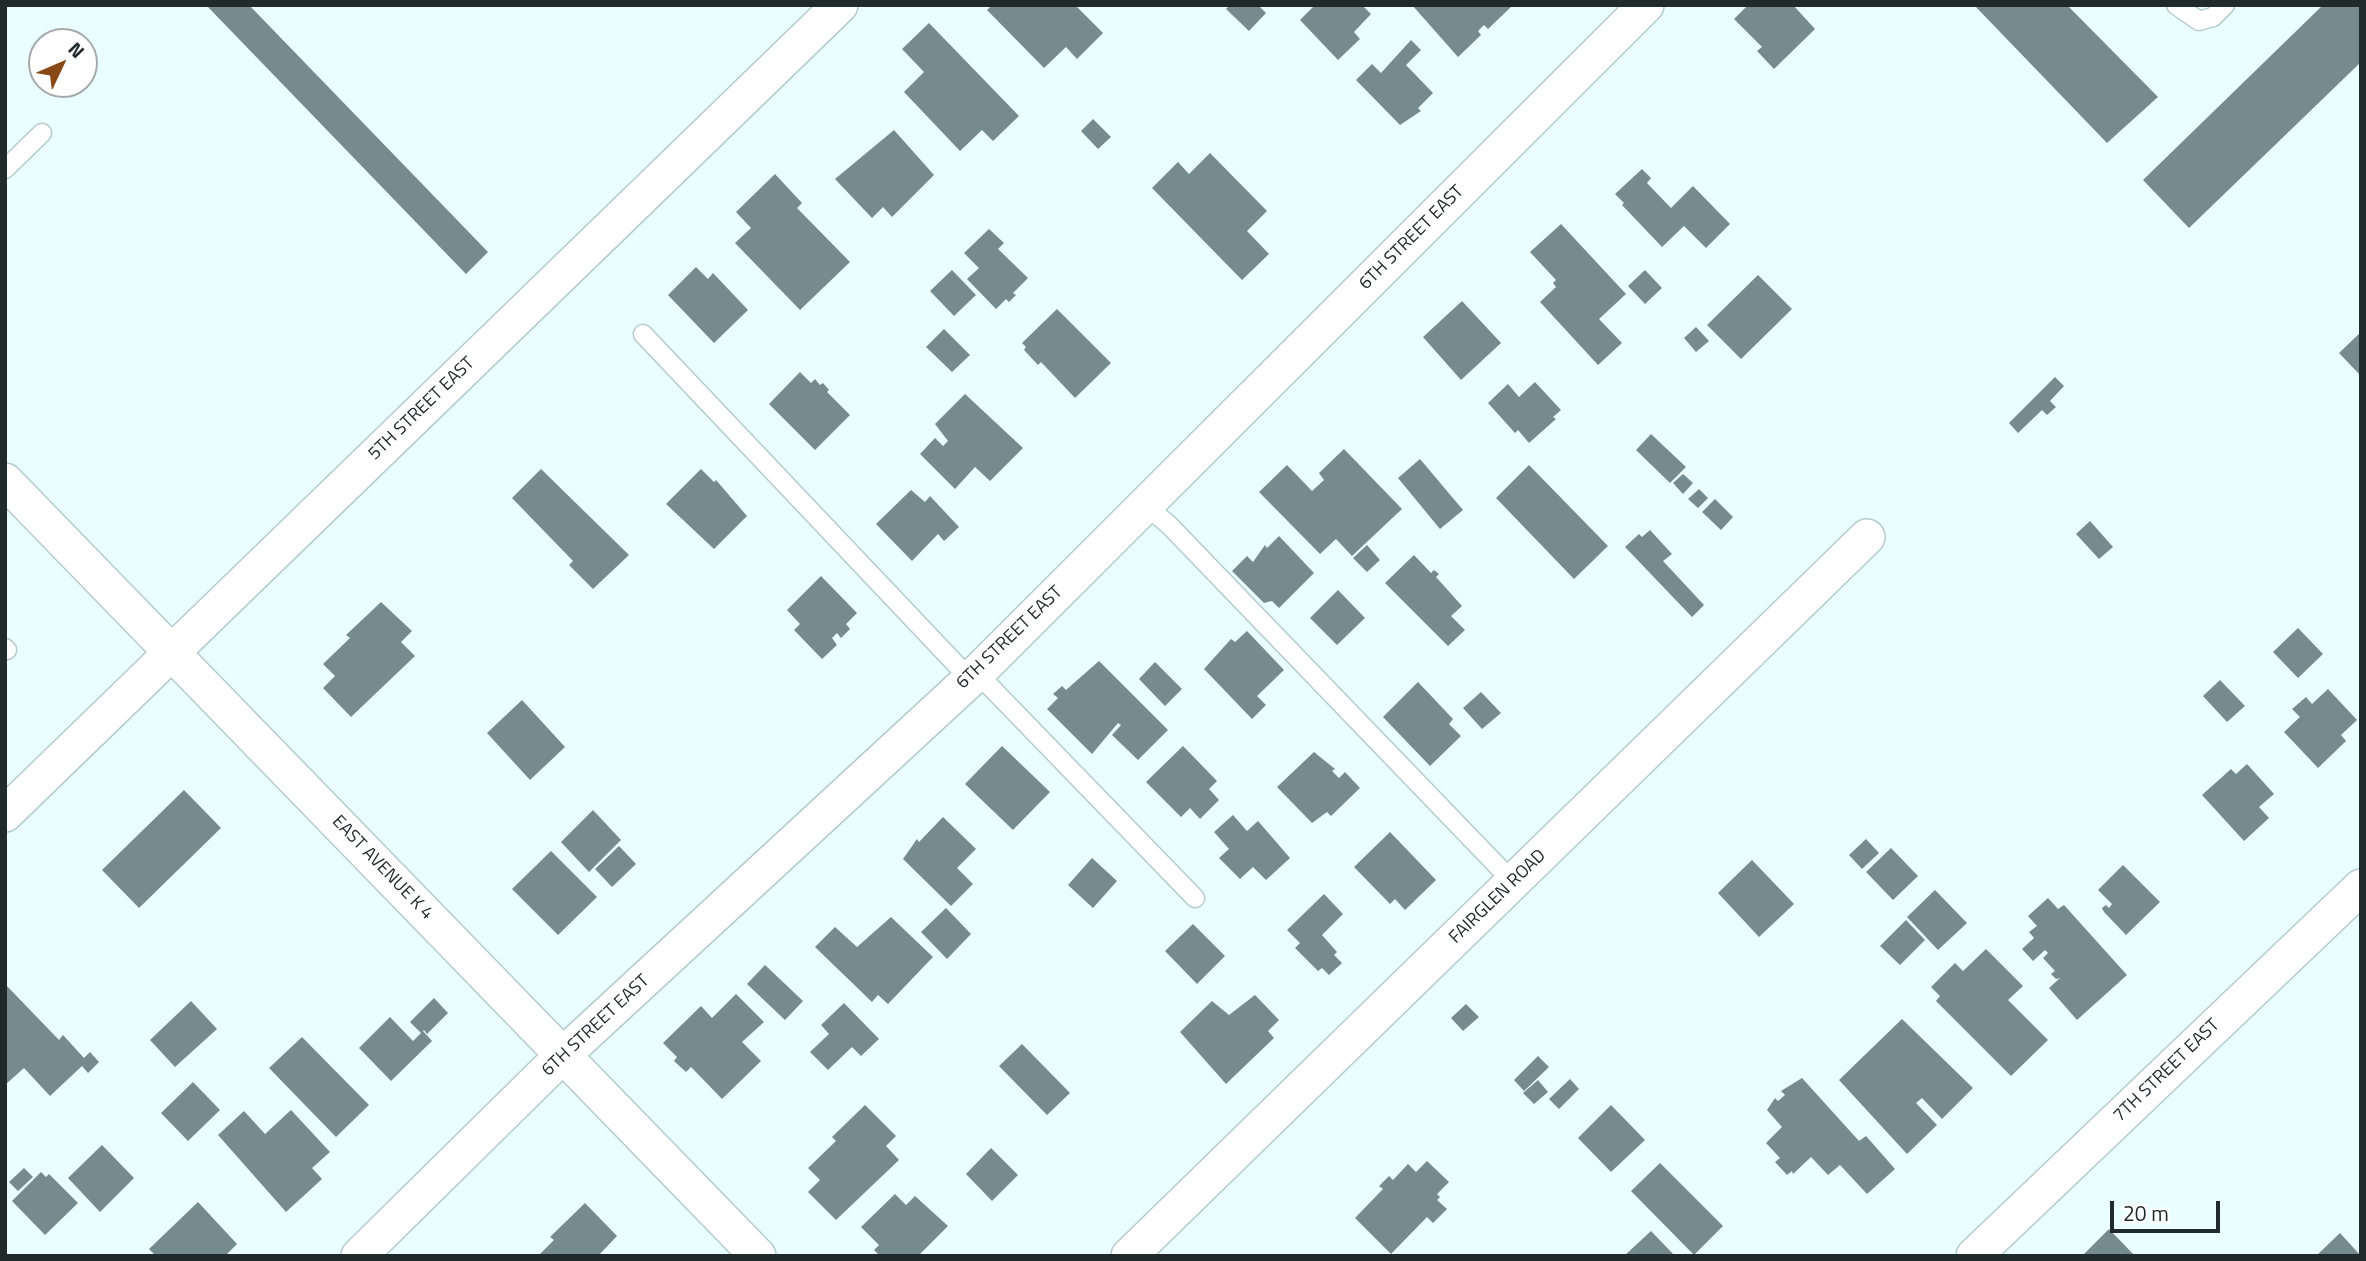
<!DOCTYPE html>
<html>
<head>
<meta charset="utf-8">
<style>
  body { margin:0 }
  #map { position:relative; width:2366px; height:1261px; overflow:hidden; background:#eafdff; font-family:"Titillium Web",sans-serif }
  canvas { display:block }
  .frame { position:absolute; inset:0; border:7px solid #212a2b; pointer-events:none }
  .north { position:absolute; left:28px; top:28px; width:70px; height:70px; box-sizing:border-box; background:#fff; border:2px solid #a6aaaa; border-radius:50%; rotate:46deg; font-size:19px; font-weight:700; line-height:28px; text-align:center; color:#212a2b }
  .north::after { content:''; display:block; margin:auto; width:24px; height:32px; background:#8a4816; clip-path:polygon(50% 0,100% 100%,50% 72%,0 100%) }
  .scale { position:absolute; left:2110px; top:1201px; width:110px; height:32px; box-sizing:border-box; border:4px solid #212a2b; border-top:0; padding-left:9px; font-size:21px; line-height:24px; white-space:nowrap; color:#212a2b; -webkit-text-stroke:5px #fff; paint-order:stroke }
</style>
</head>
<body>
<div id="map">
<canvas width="2366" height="1261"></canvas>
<div class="frame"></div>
<div class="north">N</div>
<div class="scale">20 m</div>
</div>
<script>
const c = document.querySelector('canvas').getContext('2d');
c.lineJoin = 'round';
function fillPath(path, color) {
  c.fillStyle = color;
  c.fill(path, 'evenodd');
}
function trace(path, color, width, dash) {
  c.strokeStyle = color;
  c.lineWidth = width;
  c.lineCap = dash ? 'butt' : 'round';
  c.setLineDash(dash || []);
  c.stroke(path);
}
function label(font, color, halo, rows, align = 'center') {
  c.font = font + ' "Titillium Web",sans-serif';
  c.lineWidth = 5;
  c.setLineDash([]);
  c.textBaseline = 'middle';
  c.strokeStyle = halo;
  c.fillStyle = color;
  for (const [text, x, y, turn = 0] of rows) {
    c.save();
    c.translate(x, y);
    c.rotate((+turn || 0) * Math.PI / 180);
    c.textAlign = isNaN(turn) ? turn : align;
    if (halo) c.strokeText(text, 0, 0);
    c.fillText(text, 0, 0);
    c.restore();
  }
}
fillPath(new Path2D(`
  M206,5h43l239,247 -22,22z
  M992,5h83l28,28 -26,26 -11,-12 -22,21 -57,-58z
  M1230,5h28l8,8 -17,18 -23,-22z
  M1315,5h47l9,9 -17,18 6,7 -22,21 -38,-40z
  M1412,5h97l2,2 -23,22 -4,-4 -6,6 3,4 -23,22z
  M1748,5h45l22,24 -41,40 -17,-18 5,-4 -28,-28z
  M1974,5h93l91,92 -51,46z
  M2323,5h38v57l-172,166 -46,-48z
  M929,23l90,93 -26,25 -11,-11 -22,21 -56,-59 20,-20 -22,-23z
  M1411,40l10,10 -15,15 27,28 -15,15 3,3 -21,14 -44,-45 16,-16 9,9z
  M1093,119l18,18 -13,12 -17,-18z
  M894,130l40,45 -42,42 -9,-10 -11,11 -37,-39z
  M1210,153l57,58 -20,20 22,23 -27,26 -90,-92 26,-26 11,12z
  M1642,169l9,9 -4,5 24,25 22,-22 37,38 -24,24 -22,-22 -22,21 -40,-42 2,-2 -9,-9z
  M775,174l27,29 -5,5 53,54 -50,48 -65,-67 16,-15 -15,-16z
  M1561,224l65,70 -27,25 23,24 -24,22 -58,-63 16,-15 -3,-4 3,-3 -26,-28z
  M989,229l15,14 -6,6 30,29 -15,15 3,2 -7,7 -3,-3 -10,10 -29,-30 12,-11 -15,-15z
  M696,267l12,12 5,-6 35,37 -34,33 -46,-48z
  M952,270l24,25 -22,21 -24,-25z
  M1645,270l17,18 -17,16 -17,-18z
  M1758,275l34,34 -51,50 -34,-34z
  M1462,301l39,42 -40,37 -38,-43z
  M1057,309l54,54 -36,35 -34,-36 -3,3 -14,-15 2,-3 -4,-4z
  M1696,327l13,14 -13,11 -12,-14z
  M944,329l26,26 -18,17 -26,-25z
  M2361,332v44l-22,-23z
  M800,372l11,11 4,-4 5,6 3,-2 6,7 -2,2 23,23 -35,35 -46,-46z
  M2055,377l9,9 -14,15 6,6 -9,8 -5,-5 -24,23 -9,-10z
  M1535,382l26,28 -8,7 3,2 -27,24 -11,-13 -3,3 -27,-30 20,-19 11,13z
  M965,394l58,54 -33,33 -15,-14 -20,22 -35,-35 15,-16 8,8 5,-5 -13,-17z
  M1651,434l35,33 -16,16 -34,-33z
  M1344,449l58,60 -50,47 -16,-17 -16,15 -61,-62 28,-27 25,26 12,-11 -5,-7z
  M1420,459l43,51 -23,19 -42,-51z
  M1529,465l79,81 -34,33 -78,-81z
  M541,469l88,86 -36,34 -24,-24 4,-4 -61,-63z
  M701,469l13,13 2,-2 31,36 -33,33 -48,-45z
  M1683,474l10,9 -10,11 -10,-11z
  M1699,489l9,9 -10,10 -10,-9z
  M911,490l14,12 5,-6 29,31 -15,14 -6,-7 -26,27 -36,-37z
  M1715,499l18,18 -12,13 -19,-18z
  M2090,521l23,26 -14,12 -23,-25z
  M1650,530l22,24 -9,7 41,44 -12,12 -67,-70 14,-13 3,3z
  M1279,536l35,37 -35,35 -7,-7 -8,2 -32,-32 15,-15 6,6 12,-17 2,3z
  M1367,545l13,15 -13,12 -14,-14z
  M1414,555l17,18 3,-3 5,4 -3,3 26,29 -11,10 14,14 -17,16 -63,-63z
  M821,576l36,37 -11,11 4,5 -9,9 -4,-5 -5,5 5,7 -15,14 -28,-29 6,-6 -13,-14z
  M1338,590l27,28 -28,27 -27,-27z
  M381,602l31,29 -11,11 14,14 -64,61 -28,-29 12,-12 -12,-12 27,-26 -4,-3z
  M2298,628l25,26 -25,24 -25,-26z
  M1247,631l37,39 -27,26 9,9 -14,14 -48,-50 27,-30 4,3z
  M1099,661l69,69 -30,30 -26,-25 9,-10 -3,-2 -26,31 -45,-45 11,-11 -5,-4 9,-8 4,4z
  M1155,662l27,27 -17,17 -26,-27z
  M2220,680l25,26 -18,16 -24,-26z
  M1418,682l35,37 -4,5 12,12 -31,30 -47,-49z
  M2328,689l29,31 -16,15 5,6 -28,27 -34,-36 16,-15 -8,-8 14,-12 6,7z
  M1481,692l20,21 -19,16 -19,-21z
  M522,700l43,47 -35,33 -43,-47z
  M1002,746l48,46 -37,38 -48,-46z
  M1183,746l34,35 -8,8 10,11 -19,19 -10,-11 -9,9 -35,-35z
  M1314,752l21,17 -3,2 7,7 6,-6 15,16 -29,28 -4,-4 -15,11 -35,-36z
  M2247,764l27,30 -15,13 10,11 -25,23 -42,-46 29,-26 5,5z
  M184,790l37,38 -82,80 -37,-38z
  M593,810l28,30 -32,32 -28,-30z
  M1233,815l14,16 11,-10 32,37 -24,22 -13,-13 -13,12 -21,-21 10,-9 -15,-17z
  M943,817l33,32 -19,19 16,16 -22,22 -48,-47 14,-20 2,3z
  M1390,832l46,48 -31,30 -10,-11 -5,5 -36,-37z
  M1866,839l13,14 -17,16 -13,-14z
  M619,846l17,18 -24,23 -17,-18z
  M1891,848l27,28 -25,24 -27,-28z
  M551,851l46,46 -39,38 -46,-46z
  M1092,858l25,23 -24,27 -25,-23z
  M1752,860l42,44 -35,33 -41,-44z
  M2123,865l37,37 -34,33 -22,-23 -2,-4 4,-3 3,3 3,-4 -14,-14z
  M1935,890l32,33 -29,27 -31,-33z
  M1324,894l19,20 -21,21 15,17 -3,3 8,8 -13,12 -7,-7 -4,3 -23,-23 5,-5 -13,-13z
  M2048,898l10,11 6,-4 63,70 -50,45 -28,-32 11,-10 -4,1 -5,-5 4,-3 -12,-13 5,-5 -3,-3 -12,11 -11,-12 12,-11 -5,-6 8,-6 -9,-10z
  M946,908l25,26 -24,25 -26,-27z
  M891,917l42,40 -45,47 -10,-9 -6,7 -57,-55 20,-20 22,20z
  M1906,920l19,20 -25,25 -20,-19z
  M1193,924l32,32 -28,28 -32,-33z
  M1986,949l37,37 -15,14 40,40 -37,36 -75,-75 4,-5 -9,-9 24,-24 8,8z
  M765,965l38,36 -18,19 -38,-36z
  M5,984l54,56 4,-5 21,23 6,-6 9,10 -11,11 -6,-7 -32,30 -26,-28 -19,17z
  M736,994l28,28 -22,20 19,19 -39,38 -31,-32 -5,5 -12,-11 3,-4 -14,-14 38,-37 11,12z
  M1255,995l24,25 -11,11 6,7 -48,46 -46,-52 32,-31 17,14z
  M434,998l14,15 -21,21 -3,-4 -3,3 -11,-11z
  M191,1001l26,28 -42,38 -25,-27z
  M844,1003l35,36 -18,17 -9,-9 -24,23 -18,-18 19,-18 -8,-9z
  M1466,1004l13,13 -16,14 -12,-13z
  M390,1017l23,24 10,-10 9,10 -41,40 -32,-33z
  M1902,1019l71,69 -31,31 -20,-21 -6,5 21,22 -30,29 -68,-74z
  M302,1037l67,68 -33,32 -67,-69z
  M1022,1044l48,49 -23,22 -48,-49z
  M1538,1056l11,11 -25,24 -10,-11z
  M1802,1078l57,63 7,-5 29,33 -28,25 -27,-29 -12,10 -17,-18 -18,17 -1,-3 -5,4 -12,-13 5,-4 -14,-15 16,-16 -15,-17 8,-12 3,3 7,-6 -4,-4z
  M1570,1079l9,10 -20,20 -10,-10z
  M1538,1080l10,12 -14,12 -11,-11z
  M193,1082l27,28 -32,31 -27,-28z
  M865,1105l31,31 -10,10 13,14 -63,60 -28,-28 12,-12 -12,-12 28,-27 -4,-4z
  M1611,1105l34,35 -34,32 -33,-34z
  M291,1110l39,42 -18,16 10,11 -36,33 -68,-77 26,-24 21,23z
  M102,1145l32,33 -34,34 -32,-34z
  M991,1148l27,27 -26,26 -26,-27z
  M1427,1161l22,21 -12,12 3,3 -3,3 10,9 -14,14 -6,-6 -36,37 -36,-36 28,-29 -4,-3 10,-10 4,4 15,-16 8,8z
  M1660,1163l63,63 -29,29 -63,-64z
  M24,1168l9,9 -15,14 -9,-9z
  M41,1172l5,5 3,-3 29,29 -33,32 -33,-34z
  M895,1194l11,11 9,-9 33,30 -30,30h-38l-6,-6 5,-5 -18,-18z
  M198,1202l39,42 -12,12h-69l-7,-7z
  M585,1203l32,33 -19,20h-60l16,-16 -4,-3z
  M2109,1229l26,27h-53z
  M1651,1231l24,25h-51z
  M2340,1233l21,23h-45z`), '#768b8d');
const service = new Path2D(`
  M2176,5l23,16 14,-4 12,-12
  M5,169l37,-36
  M643,334l327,345
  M1145,505l24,20 344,357
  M5,648l2,2
  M977,673l218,225`);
const minor = new Path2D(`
  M5,481l753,775
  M5,814l835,-809
  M359,1256l204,-201 414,-382 669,-668
  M1129,1256l738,-719
  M1974,1256l387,-369`);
trace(service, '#b4cbcd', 21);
trace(minor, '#b4cbcd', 38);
trace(service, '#fff', 18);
trace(minor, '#fff', 35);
label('18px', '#212a2b', '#fff', [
  ["6TH STREET EAST",1412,238,-45],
  ["5TH STREET EAST",422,409,-44],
  ["6TH STREET EAST",1010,638,-44],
  ["EAST AVENUE K 4",382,868,46],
  ["FAIRGLEN ROAD",1498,897,-44],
  ["6TH STREET EAST",596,1026,-43],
  ["7TH STREET EAST",2167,1071,-44]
]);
</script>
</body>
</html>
